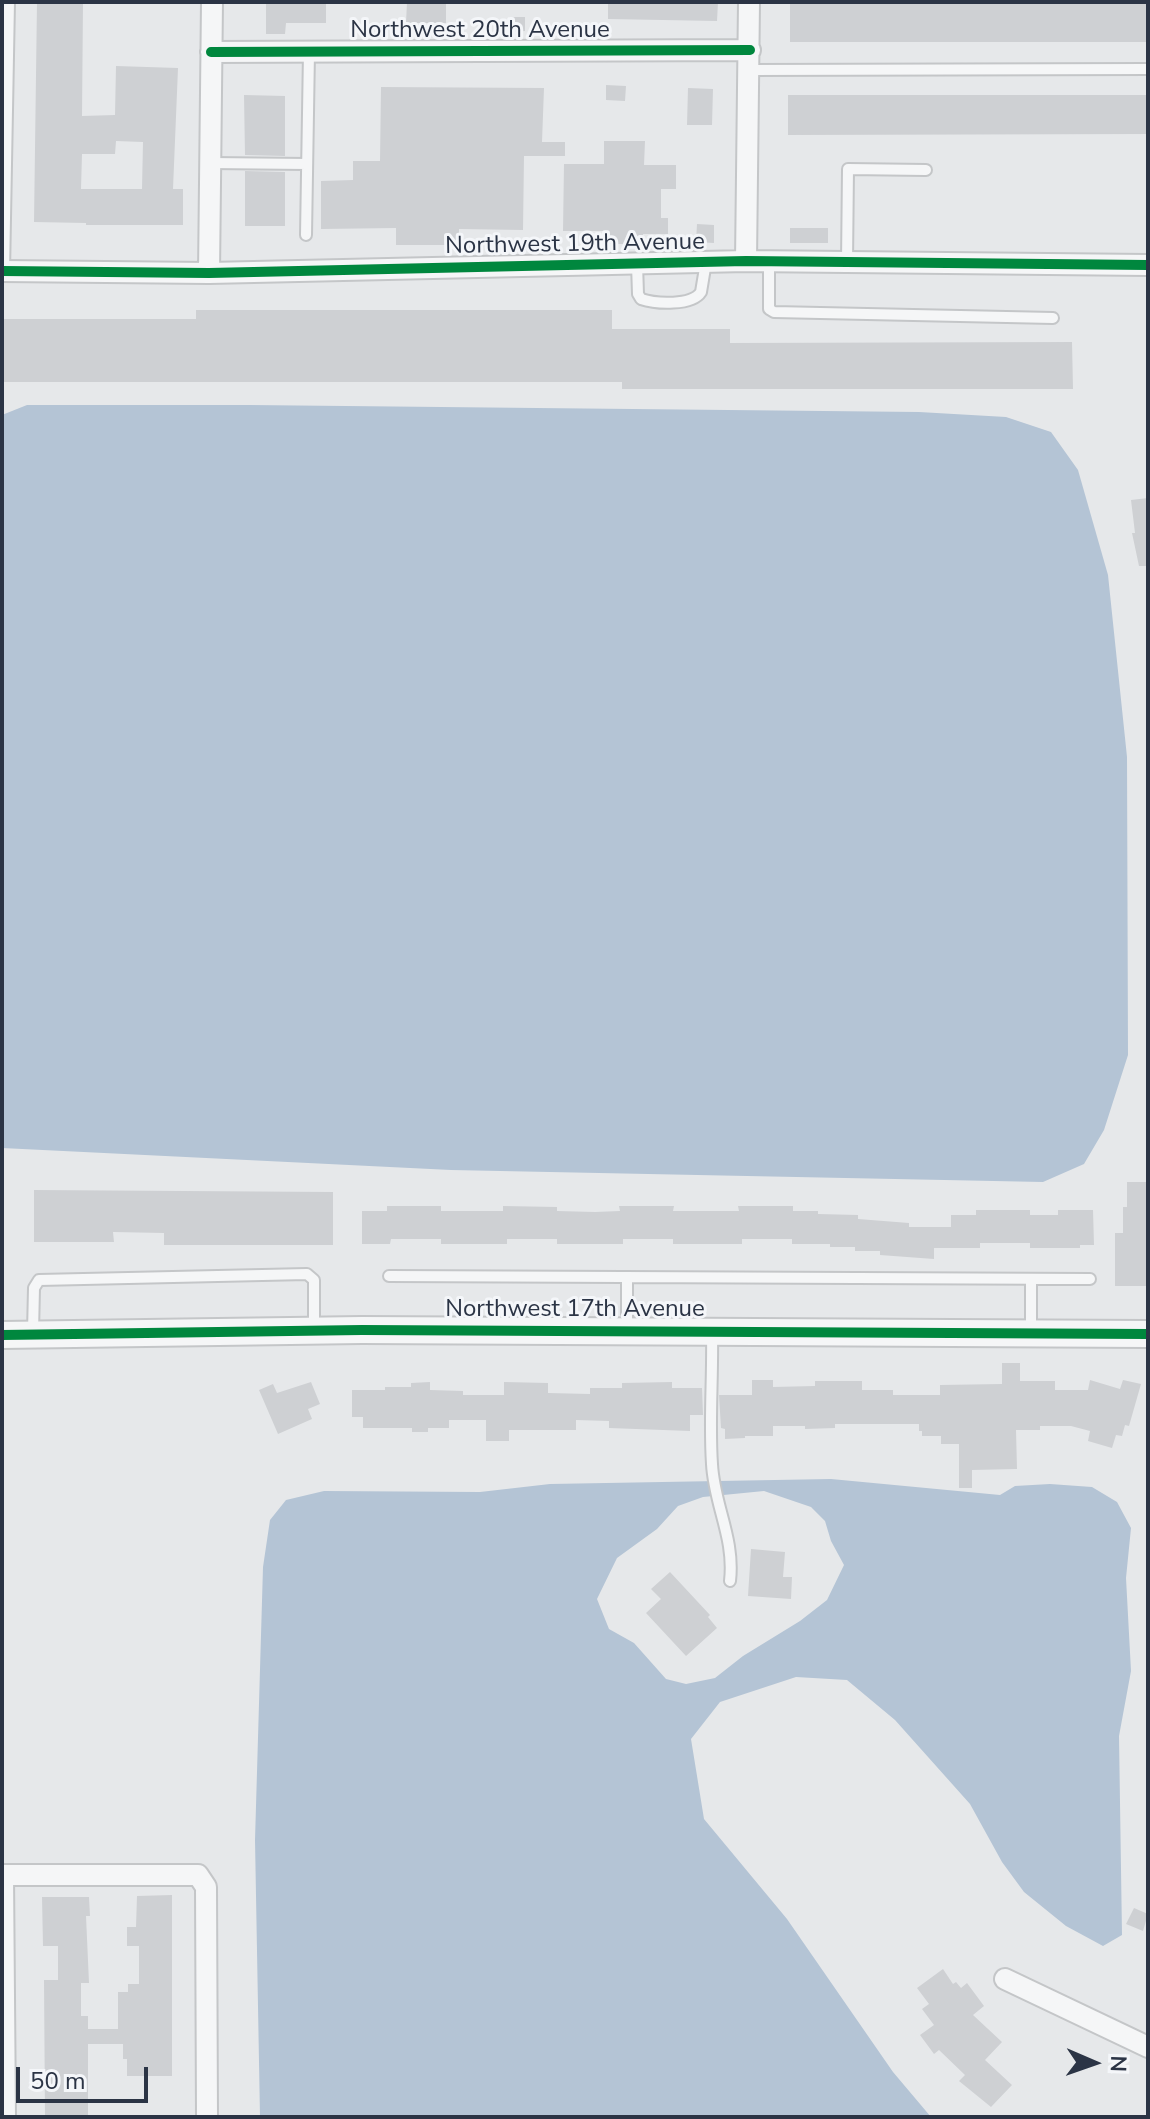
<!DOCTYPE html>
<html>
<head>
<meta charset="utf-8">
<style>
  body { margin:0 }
  #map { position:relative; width:1150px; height:2119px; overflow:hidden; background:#e6e8ea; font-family:"Nunito Sans",sans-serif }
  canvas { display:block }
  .frame { position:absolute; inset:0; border:4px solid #2b3445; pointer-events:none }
  .north { position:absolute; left:1054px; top:2023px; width:80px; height:80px; -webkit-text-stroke:6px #f4f6f9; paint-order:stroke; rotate:92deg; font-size:22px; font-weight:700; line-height:32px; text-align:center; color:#2b3445 }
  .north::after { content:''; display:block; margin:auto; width:28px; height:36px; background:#2b3445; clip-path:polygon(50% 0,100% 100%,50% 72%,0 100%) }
  .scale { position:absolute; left:16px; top:2067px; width:132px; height:36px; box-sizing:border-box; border:4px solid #2b3445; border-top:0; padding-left:10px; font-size:24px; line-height:28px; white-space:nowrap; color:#2b3445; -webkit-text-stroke:6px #f4f6f9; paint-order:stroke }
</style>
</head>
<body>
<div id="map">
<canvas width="1150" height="2119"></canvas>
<div class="frame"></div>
<div class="north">N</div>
<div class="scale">50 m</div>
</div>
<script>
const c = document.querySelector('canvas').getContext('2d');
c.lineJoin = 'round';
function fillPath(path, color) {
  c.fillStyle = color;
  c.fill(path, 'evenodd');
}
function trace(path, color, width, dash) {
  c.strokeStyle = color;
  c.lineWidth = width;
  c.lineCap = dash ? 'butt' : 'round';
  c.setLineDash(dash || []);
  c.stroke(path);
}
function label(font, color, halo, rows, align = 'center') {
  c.font = font + ' "Nunito Sans",sans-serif';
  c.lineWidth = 6;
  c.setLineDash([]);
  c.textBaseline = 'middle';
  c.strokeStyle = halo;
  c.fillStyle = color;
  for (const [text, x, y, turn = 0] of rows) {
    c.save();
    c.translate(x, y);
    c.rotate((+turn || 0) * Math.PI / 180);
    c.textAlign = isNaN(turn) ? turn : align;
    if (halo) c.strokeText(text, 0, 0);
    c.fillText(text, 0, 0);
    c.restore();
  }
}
fillPath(new Path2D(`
  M27,405h223l669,7 87,5 45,15 27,38 30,105 19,182 1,298 -24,75 -20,34 -41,18 -592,-12 -449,-22v-733z
  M831,1479l169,16 15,-9 35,-2 42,3 25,15 14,26 -5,50 5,93 -12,65 3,199 -19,11 -37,-20 -42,-34 -22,-30 -32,-58 -75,-84 -48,-40 -51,-3 -76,25 -29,37 13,80 83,100 106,153 38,45h-671l-5,-277 8,-273 7,-47 16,-20 38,-9 156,1 70,-8zM764,1491l47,16 14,14 6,20 13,24 -17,35 -27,21 -57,35 -28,22 -29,6 -20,-5 -32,-36 -25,-14 -12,-30 20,-41 40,-29 21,-23 25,-9z`), '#b4c4d5');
fillPath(new Path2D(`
  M37,2h46l-1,114 33,-1 1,-49 62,2 -5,121h10v36h-97v-2l-52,-1zM116,141l27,1 -1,47h-61l1,-35h33z
  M266,2h60v21h-40l-1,11h-19z
  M407,2h39v21h-40z
  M608,2h110l-1,19 -109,-2z
  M790,2h358v40h-358z
  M509,17h16v14l-16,1z
  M606,85l20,1 -1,15 -19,-1z
  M381,87l163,1 -2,54h23v14h-41l-1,74 -64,-1v16h-63v-17l-75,1v-48l32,-1v-19h27z
  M688,88l25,1 -1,36h-25z
  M244,95l41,1v60l-40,-1z
  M788,95h360v39l-360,1z
  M604,141h41l-1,24h32v24h-15v29h7v16h-25l-1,10h-38v-13h-41l1,-67h40z
  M245,171l40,1v54h-40z
  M697,224l17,1v18l-18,-1z
  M790,228h38v15h-38z
  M196,310h416v19h118v14l342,-1 1,47h-451v-7h-620v-63h194z
  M1148,498v68h-9l-7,-33h3l-4,-33z
  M1127,1182h21l-1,104h-32v-53h8v-26h4z
  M34,1190l299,2v53h-169v-12l-51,-1 1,10h-80z
  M387,1206h54v5h62v-5l54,1v4l38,1 25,-1 -1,-5h55l-1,5h66l-1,-5h55v5h25v3l40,1v4l51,4v4h42v-12h25v-5h54v5h28v-5h35l1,35h-14v3h-50v-5h-50v5h-46v11l-54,-4v-4h-25v-4h-25v-3h-38v-5h-50v5h-69v-5h-50v5h-66v-5h-50v5h-66v-5h-50l-1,5h-28v-33h25z
  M1002,1363h18v18h35v9h33l2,-10 30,9 3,-9 18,4 -12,42 -4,-1 -3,11 -6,-1 -4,13 -24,-7 2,-10 -19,-5h-31v4h-24l1,39 -45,1v18h-13v-44h-18v-8h-19v-5h-3v-7h-84v4l-30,1v-3h-32v10h-28v2l-20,1v-10l-4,-1 -2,-33h33v-15h21v7l42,-1v-5h47v9h31v5h47v-10l62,-1z
  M311,1382l9,22 -12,5 4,10 -34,15 -19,-44 14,-6 4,9z
  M430,1382v8l33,1v4h41v-13l44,1v10l42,1v-6h32v-5l50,-1v6h30l1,27h-13v16l-81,-3v-7l-33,-1v10h-67v11h-23v-21h-37v8h-21v4h-16v-4h-49v-11h-11v-27h33v-3h26v-4z
  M751,1549l34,3 -2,25h9l-1,22 -43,-3z
  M670,1572l40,43 -2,2 9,11 -31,28 -40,-43 15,-14 -10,-10z
  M172,1895v181h-45v-17h-4v-15h-35v73h-43l-1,-137h14v-34h-15l-1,-49h47l1,19h-4l3,67h-8v33h7v13h30v-37h10v-8h11v-38h-12v-19h9l1,-31z
  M1134,1908l14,6 -5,17 -17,-7z
  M943,1969l10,15 3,-2 5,6 6,-5 17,23 -11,9 29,27 -17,18 27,25 -21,22 -32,-26 6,-6 -26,-25 -5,4 -14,-19 14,-10 -12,-16 7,-5 -12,-16z`), '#ced0d3');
const service = new Path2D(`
  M750,70l398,-1
  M210,163l97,1
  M306,235l3,-183
  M769,261v48l5,3 279,6
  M847,262l1,-93 78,1
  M637,264l1,30 3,5c15,5 51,7 60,-7l5,-30
  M4,272l5,-270
  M389,1276l701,3
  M627,1277v53
  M1031,1279v54
  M33,1332l1,-44 5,-8 268,-6 7,6v50
  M712,1333c1,44 -3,88 0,131 2,41 23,74 18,117`);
const minor = new Path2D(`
  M211,52l539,-2
  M746,261l3,-259
  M2,271l207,2 537,-12 402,4
  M209,273l3,-271
  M2,1875h196l8,12 1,230
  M3,1875l2,242
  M1005,1979l143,68`);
const tertiary = new Path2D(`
  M2,1335l360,-5 786,4`);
trace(service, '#c4c6c8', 14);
trace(minor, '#c4c6c8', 24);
trace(tertiary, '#c4c6c8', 30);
trace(service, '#f5f6f7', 10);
trace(minor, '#f5f6f7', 20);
trace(tertiary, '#f5f6f7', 26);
trace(new Path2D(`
  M211,52l539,-2
  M2,271l207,2 537,-12 402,4
  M2,1335l360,-5 786,4`), '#00873e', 10);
label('24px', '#2b3445', '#f4f6f9', [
  ["Northwest 20th Avenue",480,31],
  ["Northwest 19th Avenue",575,245,-1],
  ["Northwest 17th Avenue",575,1310]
]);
</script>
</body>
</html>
